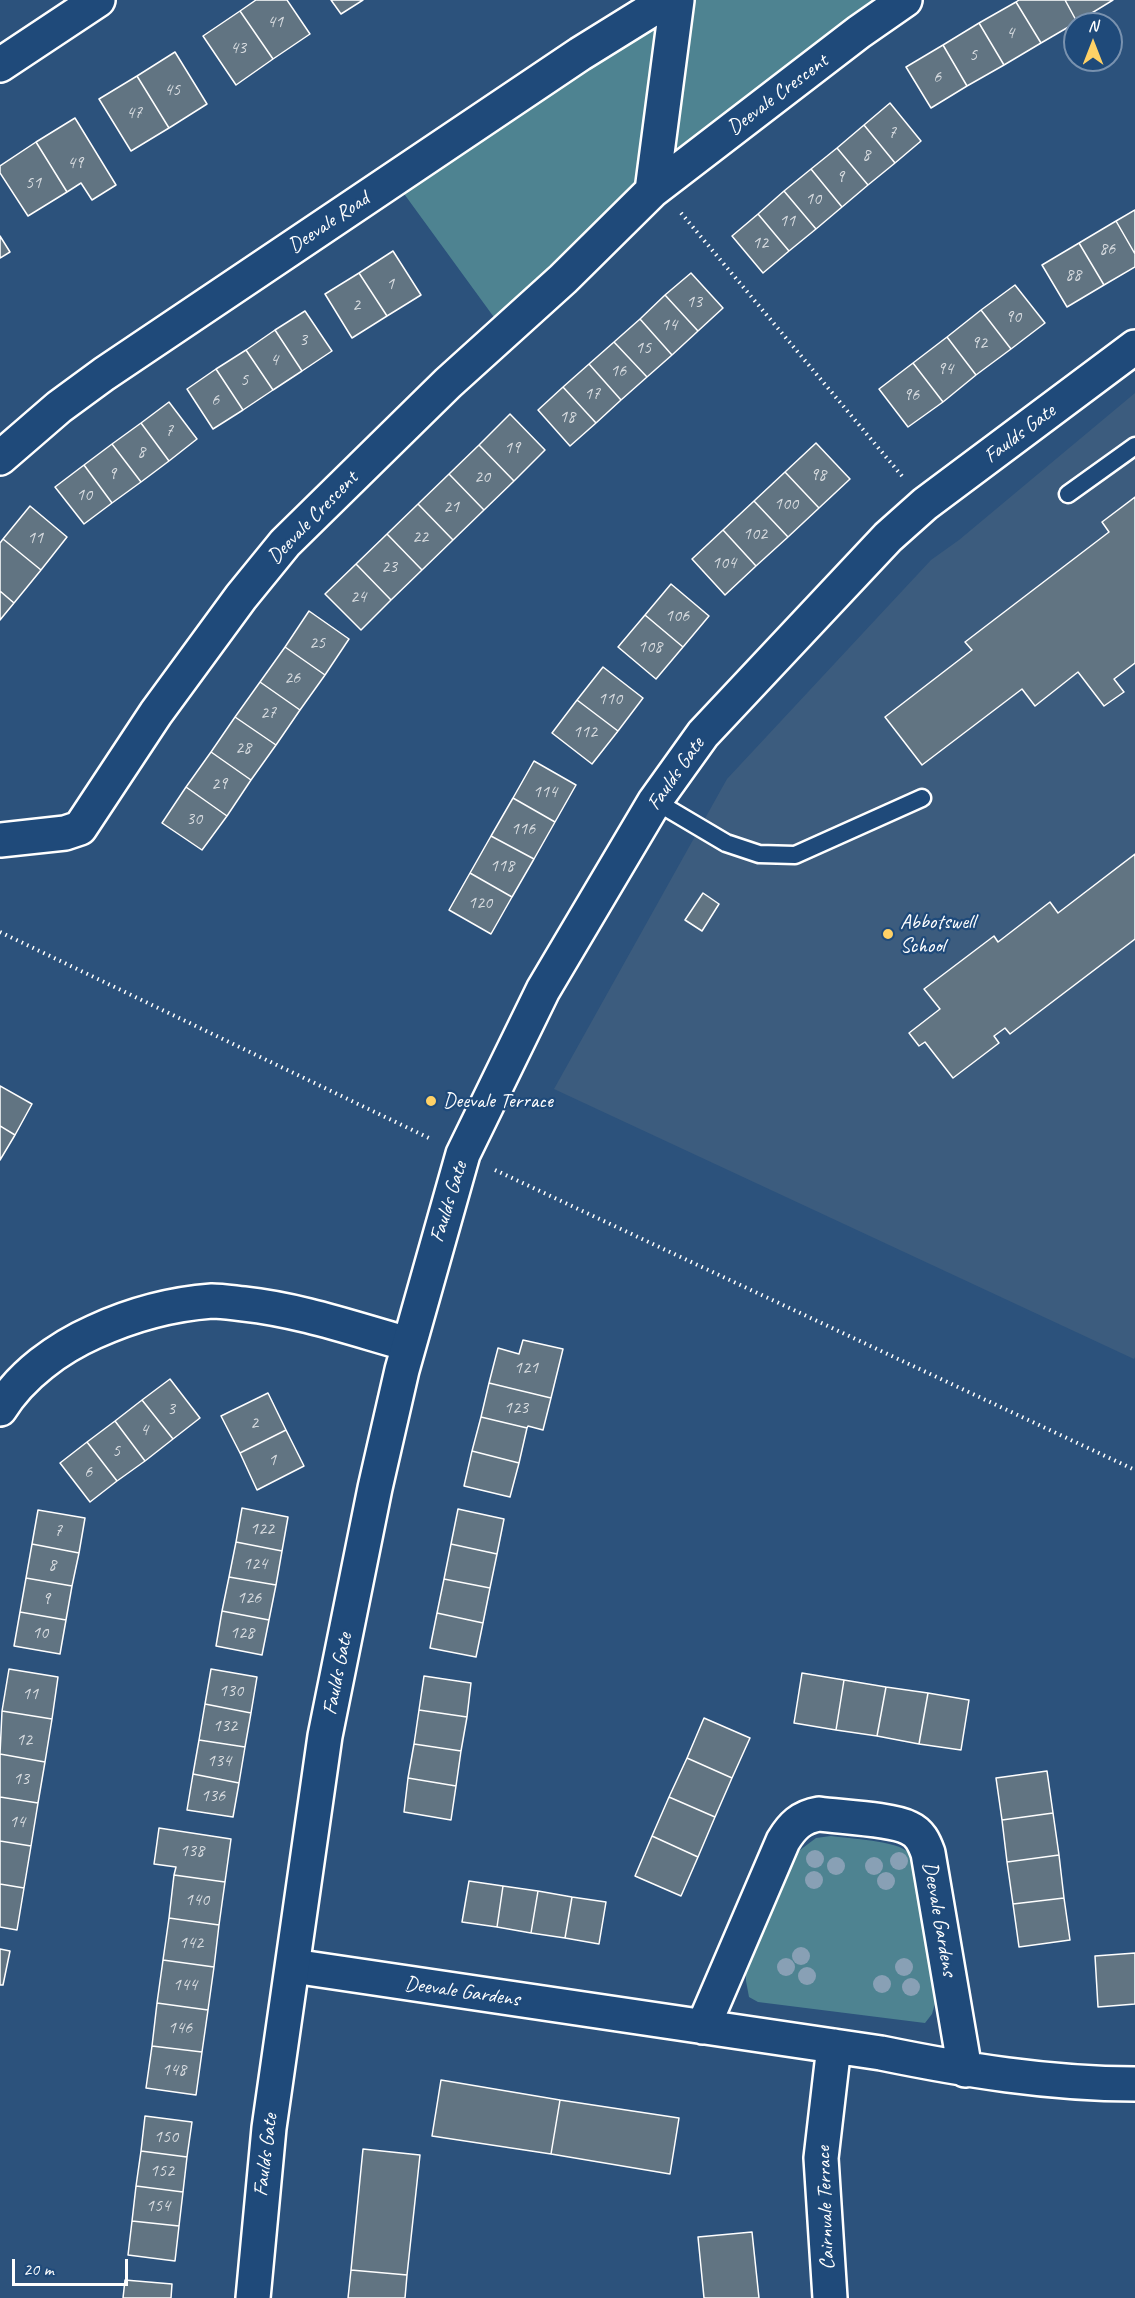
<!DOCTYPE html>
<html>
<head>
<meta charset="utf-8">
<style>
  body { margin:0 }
  #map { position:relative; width:1135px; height:2298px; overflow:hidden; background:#2c527c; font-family:Caveat,sans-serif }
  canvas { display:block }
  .north { position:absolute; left:1063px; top:12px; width:60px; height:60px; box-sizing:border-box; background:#1f4a7a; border:2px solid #7992af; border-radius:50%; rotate:0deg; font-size:16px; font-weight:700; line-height:24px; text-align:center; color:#fff }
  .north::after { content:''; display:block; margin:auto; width:21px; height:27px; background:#ffd166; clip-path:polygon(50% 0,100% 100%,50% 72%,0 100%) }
  .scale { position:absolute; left:12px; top:2259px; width:116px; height:27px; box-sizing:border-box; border:3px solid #fff; border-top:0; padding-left:8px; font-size:18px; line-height:21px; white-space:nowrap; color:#fff; -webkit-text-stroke:4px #1f4a7a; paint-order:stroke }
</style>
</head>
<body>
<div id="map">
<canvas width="1135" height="2298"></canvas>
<div class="north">N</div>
<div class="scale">20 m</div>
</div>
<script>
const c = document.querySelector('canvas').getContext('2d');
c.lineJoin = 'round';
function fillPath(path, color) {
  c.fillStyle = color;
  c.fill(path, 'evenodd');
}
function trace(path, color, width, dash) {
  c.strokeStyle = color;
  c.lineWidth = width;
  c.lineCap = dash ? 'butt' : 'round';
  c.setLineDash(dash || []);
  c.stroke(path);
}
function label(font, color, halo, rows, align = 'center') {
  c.font = font + ' Caveat,sans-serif';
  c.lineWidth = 4.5;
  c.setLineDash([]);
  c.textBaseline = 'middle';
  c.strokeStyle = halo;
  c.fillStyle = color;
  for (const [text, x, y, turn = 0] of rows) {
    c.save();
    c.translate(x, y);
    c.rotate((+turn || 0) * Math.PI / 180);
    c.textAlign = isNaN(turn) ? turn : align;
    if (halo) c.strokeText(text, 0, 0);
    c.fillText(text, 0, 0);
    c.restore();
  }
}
fillPath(new Path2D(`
  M1135,393v964l-1,2 -580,-270 173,-310 204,-219 28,-20z`), '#3c5c7e');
fillPath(new Path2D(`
  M667,0h238l-401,331 -110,-151z
  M831,1836c18,3 66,4 78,17 6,8 9,21 11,31l16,116 -4,14 -7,9 -167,-21 -9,-5 -3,-16v-16l50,-112 20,-15z`), '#4e8391');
const building = new Path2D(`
  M256,0h31l23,34 -37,25 -33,-48z
  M331,0h32l-22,14z
  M1019,0h46l12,22 -36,21 -25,-41z
  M1065,0h48l-36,22z
  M1016,2l25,41 -37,22 -25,-42z
  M240,11l33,48 -37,26 -33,-49z
  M979,23l25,42 -37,21 -24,-41z
  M943,45l24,41 -36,22 -25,-41z
  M175,52l32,52 -38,24 -32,-52z
  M137,76l32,52 -38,23 -32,-52z
  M890,103l31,38 -26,22 -31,-38z
  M75,118l41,67 -24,15 -11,-17 -14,9 -31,-50z
  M864,125l31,38 -27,22 -31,-37z
  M36,142l31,50 -39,24 -28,-43v-7z
  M837,148l31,37 -26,22 -31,-38z
  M811,169l31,38 -26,22 -32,-38z
  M784,191l32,38 -27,22 -31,-37z
  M1135,210v44l-19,-33z
  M758,214l31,37 -26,22 -31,-37z
  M1116,221l19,33v13l-31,18 -25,-42z
  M0,236l10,16 -10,6z
  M1079,243l25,42 -37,22 -25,-42z
  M393,251l28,44 -34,21 -28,-43z
  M359,273l28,43 -35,22 -27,-44z
  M691,273l32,35 -25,23 -33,-36z
  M1015,285l30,38 -34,26 -30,-39z
  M665,295l33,36 -26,24 -32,-36z
  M981,310l30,39 -35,26 -29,-38z
  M305,311l27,40 -30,20 -27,-41z
  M640,319l32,36 -25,22 -33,-35z
  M275,330l27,41 -29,19 -27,-40z
  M947,337l29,38 -33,27 -30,-39z
  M614,342l33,35 -26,23 -32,-36z
  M246,350l27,40 -30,20 -27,-41z
  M913,363l30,39 -35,25 -29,-38z
  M589,364l32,36 -25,23 -33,-36z
  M216,369l27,41 -30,19 -26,-40z
  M563,387l33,36 -26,23 -32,-36z
  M169,402l28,37 -28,22 -28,-38z
  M510,414l35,36 -31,31 -35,-36z
  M141,423l28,38 -28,21 -29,-38z
  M816,443l34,36 -31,29 -34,-36z
  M112,444l29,38 -29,21 -28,-38z
  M479,445l35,36 -30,29 -35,-36z
  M84,465l28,38 -28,21 -29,-37z
  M785,472l34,36 -31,29 -34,-36z
  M449,474l35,36 -31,30 -35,-36z
  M1135,497v166l-21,16 10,13 -20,14 -26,-34 -43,34 -13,-17 -100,76 -37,-48 87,-67 -7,-8 144,-110 -7,-10z
  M754,501l34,36 -32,29 -33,-36z
  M418,504l35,36 -31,30 -35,-36z
  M30,506l37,31 -26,33 -38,-31z
  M723,530l33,36 -31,29 -33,-36z
  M387,534l35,36 -31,30 -35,-36z
  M3,539l38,31 -27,33 -14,-12v-48z
  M356,564l35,36 -30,30 -36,-36z
  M671,584l38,32 -26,31 -38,-32z
  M0,591l14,12 -14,17z
  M309,611l40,28 -24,36 -40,-28z
  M645,615l38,32 -27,32 -38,-32z
  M285,647l40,28 -25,35 -40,-28z
  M603,667l40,31 -25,33 -41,-31z
  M260,682l40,28 -24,35 -41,-28z
  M577,700l41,31 -26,33 -40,-31z
  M235,717l41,28 -25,35 -40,-28z
  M211,752l40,28 -24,36 -41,-29z
  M534,761l42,24 -21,37 -42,-24z
  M186,787l41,29 -25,34 -40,-27z
  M513,798l42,24 -21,37 -43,-23z
  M491,836l43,23 -22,38 -42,-24z
  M1135,854v85l-125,95 -5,-6 -11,8 5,7 -46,35 -28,-36 -6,4 -10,-13 31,-24 -16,-20 70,-53 4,6 52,-40 8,11z
  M470,873l42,24 -21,37 -42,-24z
  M703,893l16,11 -17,27 -17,-11z
  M0,1086l32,18 -17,31 -15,-9z
  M0,1126l15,9 -15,25z
  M523,1340l40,9 -12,49 -62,-15 9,-35 21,6z
  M170,1379l30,39 -27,21 -31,-39z
  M489,1383l62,15 -8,32 -15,-4 -1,2 -46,-11z
  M268,1393l18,37 -46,23 -19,-37z
  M142,1400l31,39 -28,22 -30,-40z
  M481,1417l46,11 -8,35 -47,-12z
  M115,1421l30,40 -28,20 -30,-39z
  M286,1430l18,36 -47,24 -17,-37z
  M87,1442l30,39 -27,21 -30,-39z
  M472,1451l47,12 -9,34 -46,-11z
  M242,1508l46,9 -6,34 -46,-9z
  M458,1509l46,10 -7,35 -46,-10z
  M38,1510l47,8 -6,35 -47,-9z
  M236,1542l46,9 -6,34 -47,-8z
  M32,1544l47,9 -7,33 -46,-8z
  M451,1544l46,10 -7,34 -46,-9z
  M229,1577l47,8 -7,35 -47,-9z
  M26,1578l46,8 -6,34 -46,-8z
  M444,1579l46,9 -7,35 -46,-10z
  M222,1611l47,9 -7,35 -46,-9z
  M20,1612l46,8 -6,34 -46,-8z
  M437,1613l46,10 -7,34 -46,-9z
  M9,1669l49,8 -6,42 -50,-8z
  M211,1669l46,8 -6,36 -46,-9z
  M802,1673l42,7 -8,50 -42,-7z
  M424,1676l47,7 -4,34 -48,-7z
  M844,1680l42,7 -9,49 -41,-6z
  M886,1687l42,6 -9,51 -42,-8z
  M928,1693l41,7 -8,50 -42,-6z
  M205,1704l46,9 -6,34 -46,-7z
  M419,1710l48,7 -6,34 -47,-7z
  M2,1711l50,8 -7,43 -45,-8z
  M704,1718l46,20 -18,40 -45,-20z
  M199,1740l46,7 -6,36 -46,-9z
  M414,1744l47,7 -5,35 -48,-8z
  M0,1754l45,8 -7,41 -38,-6z
  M687,1758l45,20 -17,39 -46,-20z
  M1047,1771l6,42 -51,7 -6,-42z
  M193,1774l46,9 -6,34 -46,-7z
  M408,1778l48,8 -5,34 -47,-8z
  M0,1797l38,6 -7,43 -31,-5z
  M669,1797l46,20 -17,40 -46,-21z
  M1053,1813l6,42 -52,7 -5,-42z
  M159,1828l72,11 -6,43 -51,-7 2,-8 -22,-3z
  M652,1836l46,21 -17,39 -46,-20z
  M0,1841l31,5 -7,42 -24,-4z
  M1059,1855l5,43 -51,6 -6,-42z
  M174,1875l51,7 -6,43 -50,-7z
  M469,1881l34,5 -6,41 -35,-5z
  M0,1884l24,4 -7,42 -17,-3z
  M503,1886l35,5 -7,42 -34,-6z
  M538,1891l34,6 -7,41 -34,-5z
  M572,1897l34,5 -7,42 -34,-6z
  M1064,1898l6,42 -51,7 -6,-43z
  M169,1918l50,7 -5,42 -51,-7z
  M0,1949l10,2 -7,34h-3z
  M1135,1953v51l-37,3 -3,-51z
  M163,1960l51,7 -6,43 -51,-7z
  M157,2003l51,7 -6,42 -50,-6z
  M152,2046l50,6 -6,43 -50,-7z
  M441,2080l119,20 -9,54 -119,-18z
  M560,2100l119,18 -9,56 -119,-20z
  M145,2116l47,6 -5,35 -46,-6z
  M363,2149l57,6 -13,120 -56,-5z
  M141,2151l46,6 -4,35 -47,-6z
  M136,2186l47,6 -4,34 -47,-5z
  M132,2221l47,5 -4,35 -47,-6z
  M752,2232l7,66h-55l-6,-61z
  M351,2270l56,5 -2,23h-57z
  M125,2280l47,4 -1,14h-48z`);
fillPath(building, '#617482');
trace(building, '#fff', 1.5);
const service = new Path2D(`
  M1068,494l67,-48
  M655,801l71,42 33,11 36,1 127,-57`);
const minor = new Path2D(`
  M652,191l25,-191
  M0,458l59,-51 45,-33 476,-320 87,-54
  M0,840l65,-7 15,-5 76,-115 85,-116 44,-54 163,-160 115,-104 89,-88 207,-159 46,-32
  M0,1409c21,-34 58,-61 94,-77 37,-17 77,-28 118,-31 11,0 22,2 32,3 56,6 110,25 164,40
  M293,1966l588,87c83,17 168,31 254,31
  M703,2027l80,-186c9,-15 18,-24 36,-27 21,3 73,5 90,14 11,5 15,14 19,25l37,217
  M830,2298l-9,-140 13,-112`);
const tertiary = new Path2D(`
  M0,65l98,-65
  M253,2298l16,-170 56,-392 50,-248 27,-118 61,-216 80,-164 112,-189 48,-67 185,-197 37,-33 210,-157`);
trace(service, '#fff', 21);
trace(minor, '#fff', 38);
trace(tertiary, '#fff', 38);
trace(new Path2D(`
  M681,213l221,263
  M0,932l431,207
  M495,1170l640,300`), '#fff', 4, [1.5, 4.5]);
trace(service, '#1f4a7a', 16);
trace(minor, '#1f4a7a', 33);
trace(tertiary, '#1f4a7a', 33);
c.fillStyle = '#88a0b5';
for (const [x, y] of [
  [815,1859],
  [899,1861],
  [836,1866],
  [874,1866],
  [814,1880],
  [886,1881],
  [801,1956],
  [786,1967],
  [904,1967],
  [807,1976],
  [882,1984],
  [911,1987]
]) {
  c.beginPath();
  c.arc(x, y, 9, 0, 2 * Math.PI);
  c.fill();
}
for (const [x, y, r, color] of [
  [888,934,6,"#ffd166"],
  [431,1101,6,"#ffd166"]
]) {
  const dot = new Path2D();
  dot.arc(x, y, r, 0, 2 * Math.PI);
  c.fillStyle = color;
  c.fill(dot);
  trace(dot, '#1f4a7a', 2);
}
label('18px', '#d8dce0', null, [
  ["41",275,22],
  ["4",1010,33],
  ["43",238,48],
  ["5",973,55],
  ["6",937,77],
  ["45",172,90],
  ["47",134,113],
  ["7",892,133],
  ["8",866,155],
  ["49",75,163],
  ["9",840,177],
  ["51",33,183],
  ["10",813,199],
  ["11",787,221],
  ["12",760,243],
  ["86",1107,249],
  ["88",1073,275],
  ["1",390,284],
  ["13",694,302],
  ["2",356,305],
  ["90",1013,317],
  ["14",669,325],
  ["3",303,340],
  ["92",979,343],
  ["15",643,348],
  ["4",274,360],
  ["94",945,369],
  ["16",618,371],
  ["5",244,380],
  ["17",592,394],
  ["96",911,395],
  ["6",215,400],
  ["18",567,417],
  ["7",169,431],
  ["19",512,448],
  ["8",141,452],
  ["9",112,474],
  ["98",818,475],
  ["20",482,477],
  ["10",84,495],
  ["100",786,504],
  ["21",451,507],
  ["102",755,534],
  ["22",420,537],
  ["11",35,538],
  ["104",724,563],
  ["23",389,567],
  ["24",358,597],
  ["106",677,616],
  ["25",317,643],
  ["108",650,647],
  ["26",292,678],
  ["110",610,699],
  ["27",268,713],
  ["112",585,732],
  ["28",243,748],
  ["29",219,784],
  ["114",545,792],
  ["30",194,819],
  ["116",523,829],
  ["118",502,866],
  ["120",480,903],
  ["121",526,1368],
  ["123",516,1408],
  ["3",171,1409],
  ["2",254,1423],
  ["4",144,1430],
  ["5",116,1451],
  ["1",272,1460],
  ["6",88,1472],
  ["122",262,1529],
  ["7",58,1531],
  ["124",255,1564],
  ["8",52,1565],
  ["126",249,1598],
  ["9",46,1599],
  ["10",40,1633],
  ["128",242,1633],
  ["130",231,1691],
  ["11",30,1694],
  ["132",225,1726],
  ["12",24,1740],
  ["134",219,1761],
  ["13",21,1779],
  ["136",213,1796],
  ["14",17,1822],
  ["138",192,1851],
  ["140",197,1900],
  ["142",191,1943],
  ["144",185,1985],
  ["146",180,2028],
  ["148",174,2070],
  ["150",166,2137],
  ["152",162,2171],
  ["154",158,2206]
]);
label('21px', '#fff', '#1f4a7a', [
  ["Deevale Crescent",778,95,-37],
  ["Deevale Road",329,223,-34],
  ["Faulds Gate",1020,434,-37],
  ["Deevale Crescent",313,518,-46],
  ["Faulds Gate",676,774,-55],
  ["Faulds Gate",449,1202,-73],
  ["Faulds Gate",338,1674,-79],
  ["Deevale Gardens",939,1919,80],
  ["Deevale Gardens",462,1992,8],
  ["Faulds Gate",266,2155,-83],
  ["Cairnvale Terrace",826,2208,-92]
]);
label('21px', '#fff', '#1f4a7a', [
  ["Abbotswell",900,922],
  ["School",900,946],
  ["Deevale Terrace",443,1101]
], 'left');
</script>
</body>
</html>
